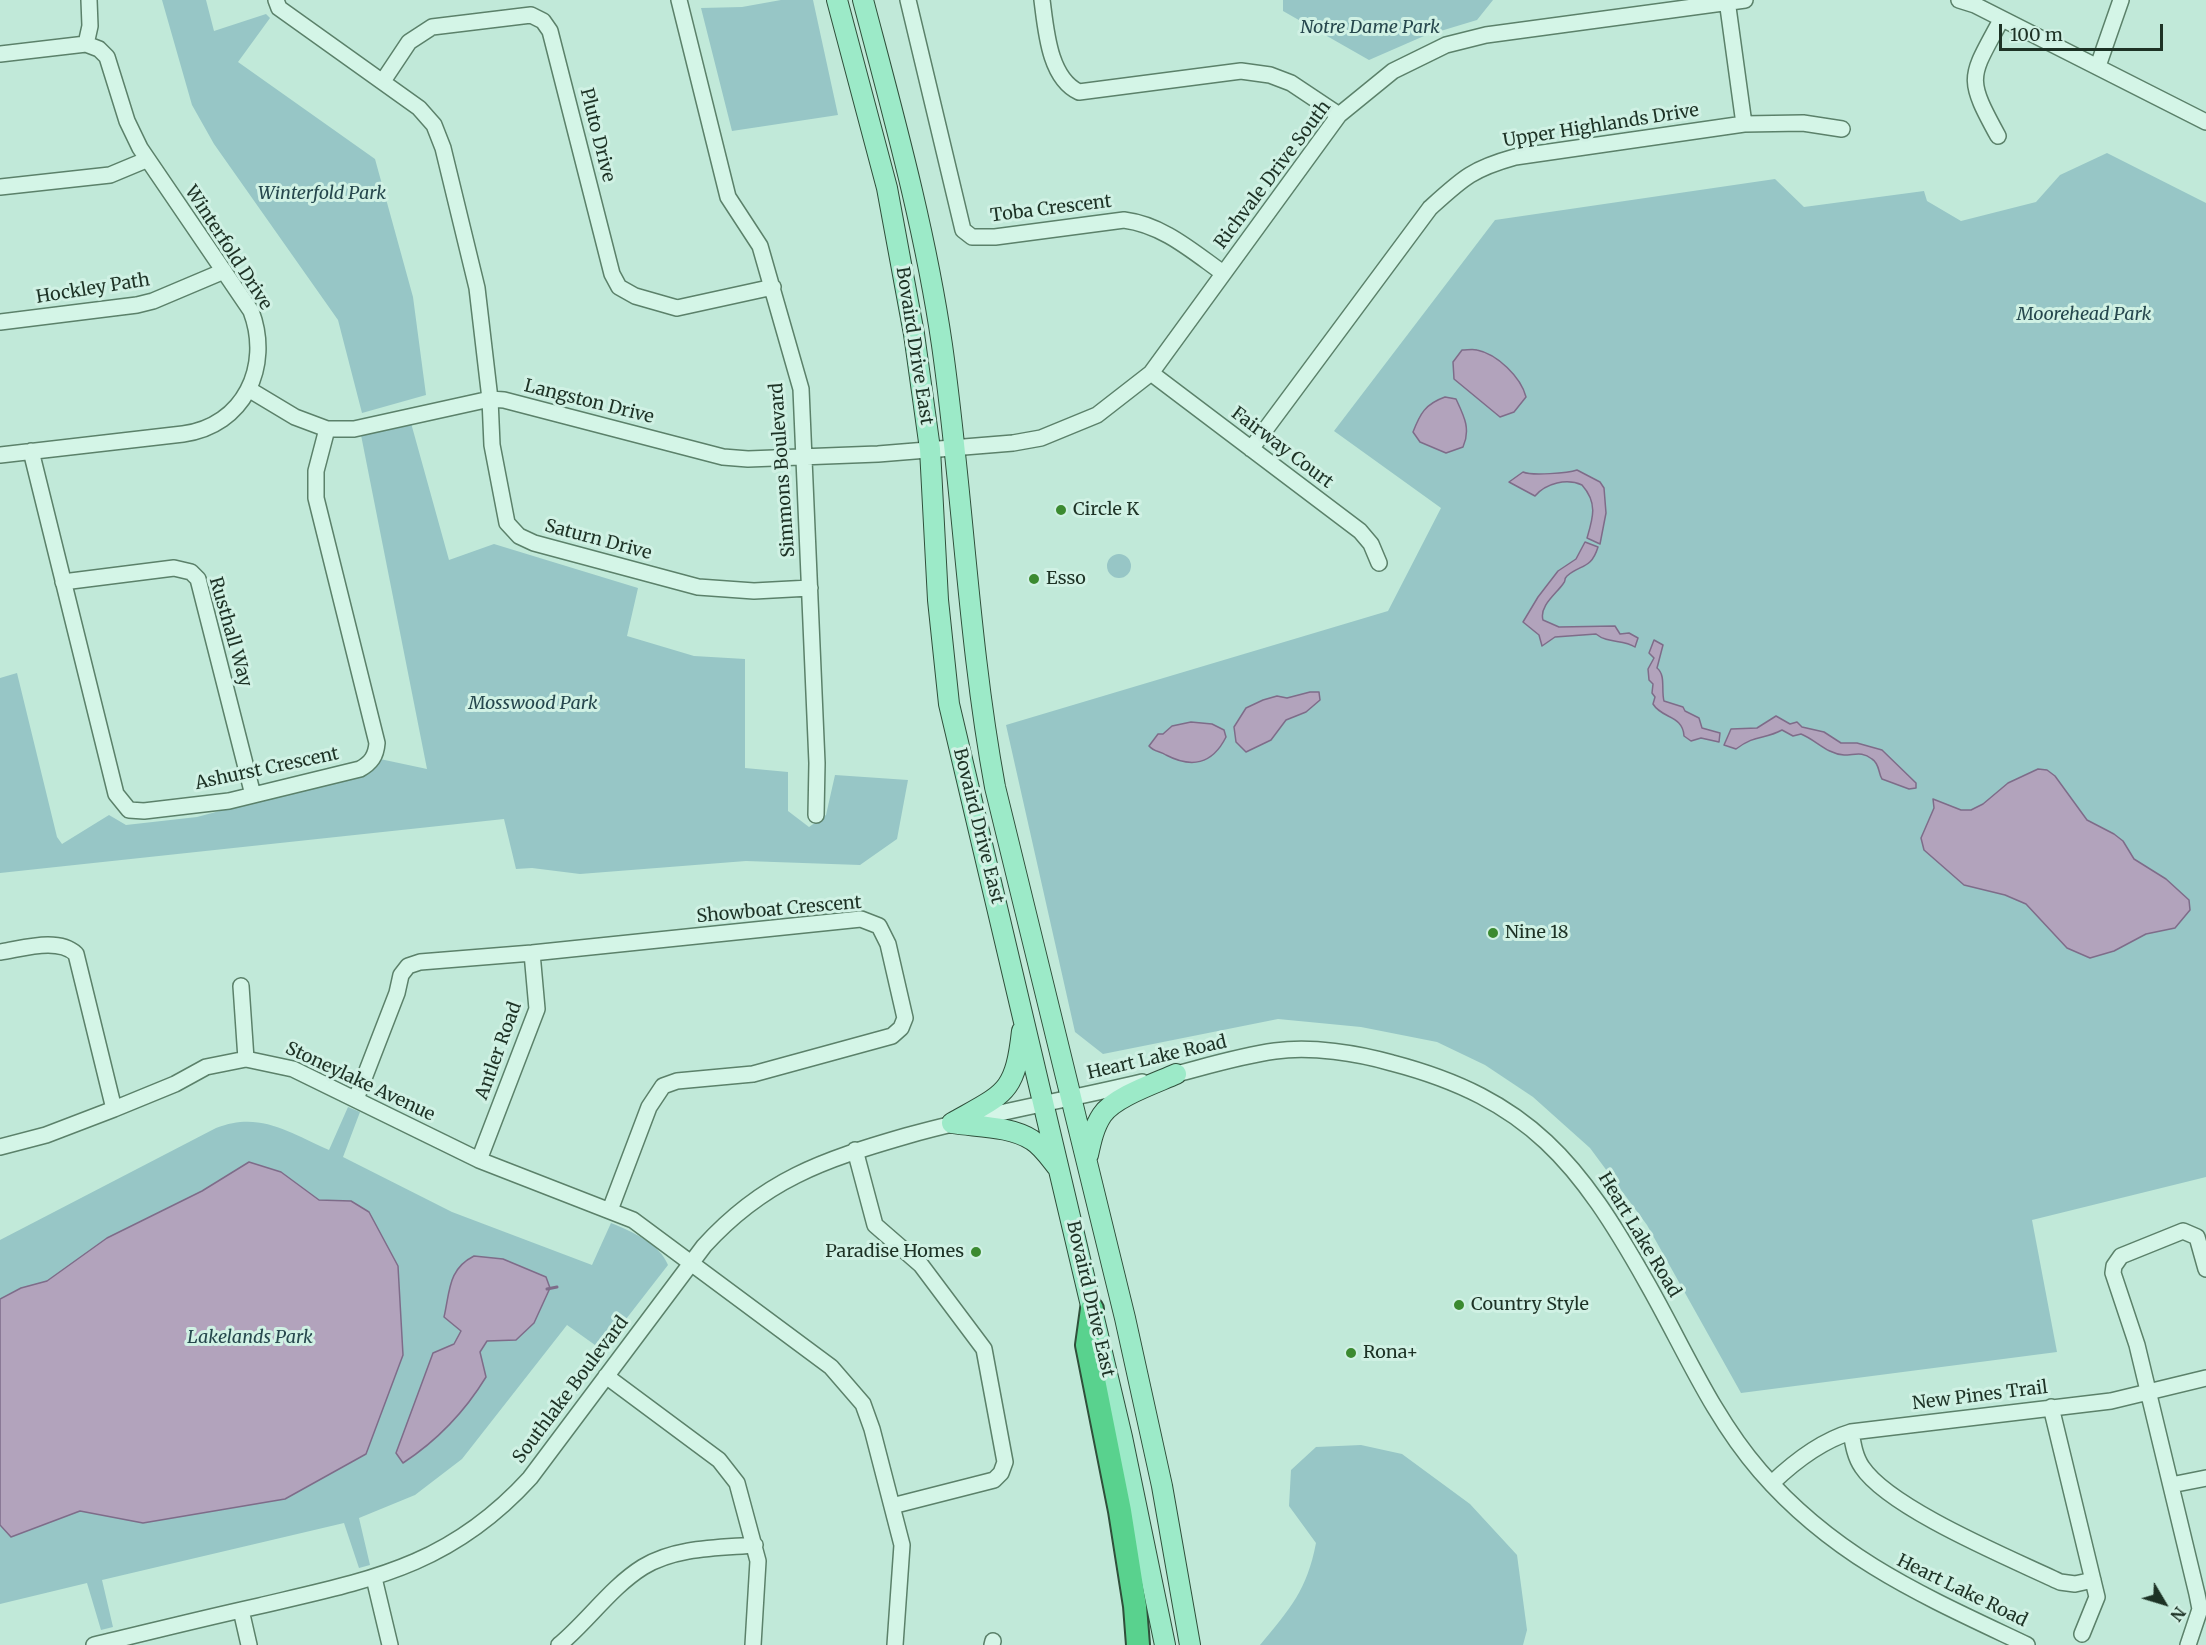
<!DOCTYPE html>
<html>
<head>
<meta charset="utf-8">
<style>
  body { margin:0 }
  #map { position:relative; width:2206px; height:1645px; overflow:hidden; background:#c1e9d9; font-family:Merriweather,serif }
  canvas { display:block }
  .north { position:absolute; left:2134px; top:1573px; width:60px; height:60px; -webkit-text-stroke:4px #d0f1e4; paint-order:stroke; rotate:128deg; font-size:16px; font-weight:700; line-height:24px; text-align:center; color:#1d3225 }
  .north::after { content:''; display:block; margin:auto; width:21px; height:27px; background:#1d3225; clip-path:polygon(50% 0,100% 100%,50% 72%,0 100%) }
  .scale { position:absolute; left:1999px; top:24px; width:164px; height:27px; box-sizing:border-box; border:3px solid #1d3225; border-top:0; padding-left:8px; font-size:18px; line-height:21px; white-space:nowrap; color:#1d3225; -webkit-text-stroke:4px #d0f1e4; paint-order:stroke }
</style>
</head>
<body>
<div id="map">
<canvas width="2206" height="1645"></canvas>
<div class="north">N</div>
<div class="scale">100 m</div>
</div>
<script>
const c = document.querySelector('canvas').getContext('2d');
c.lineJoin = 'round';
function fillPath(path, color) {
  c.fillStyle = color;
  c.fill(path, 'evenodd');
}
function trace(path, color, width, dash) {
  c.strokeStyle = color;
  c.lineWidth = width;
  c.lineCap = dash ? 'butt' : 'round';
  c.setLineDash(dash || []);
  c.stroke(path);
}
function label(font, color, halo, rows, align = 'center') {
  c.font = font + ' Merriweather,serif';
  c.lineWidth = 6;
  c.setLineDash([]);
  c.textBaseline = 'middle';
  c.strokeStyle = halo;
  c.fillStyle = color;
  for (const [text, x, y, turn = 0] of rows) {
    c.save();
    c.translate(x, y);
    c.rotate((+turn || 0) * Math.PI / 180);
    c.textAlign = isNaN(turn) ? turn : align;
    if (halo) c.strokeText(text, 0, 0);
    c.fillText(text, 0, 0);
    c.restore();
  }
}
fillPath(new Path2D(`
  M162,0h44l8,31 52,-17 4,4 -32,44 137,97 38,138 13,98 -64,18 -24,-93 -124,-176 -22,-39z
  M781,0h32l25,115 -106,16 -31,-123 41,-1z
  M1283,0h210l-16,20 -53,16 -55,24 -86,-49z
  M2107,153l99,50v974l-174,43 25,132 -316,41 -94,-168 -57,-77 -57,-51 -48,-32 -48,-23 -76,-15 -83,-8 -175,35 -28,-22 -69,-307 382,-114 53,-103 -107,-77 161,-211 280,-41 29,28 120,-16 3,10 34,20 75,-19 24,-27z
  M411,423l38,137 45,-16 144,44 -11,48 67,20 51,3v109l43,4v39l21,16 17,-12 9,-40 73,5 -11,59 -37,26 -114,-4 -166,13 -48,-6 -16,1 -12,-50 -504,54v-195l17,-5 40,164 5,7 47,-29 17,10 71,-8 161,-43 22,-15 47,10 -66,-334z
  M1107 566a12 12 0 1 1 24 0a12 12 0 1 1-24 0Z
  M348,1107l12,5 -17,45 109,55 140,53 19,-42c20,8 49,21 57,42l-66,85 -35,-25 -105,134 -47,36 -56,23 11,47 -11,3 -15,-45 -242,57 11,47 -12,3 -14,-47 -87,21v-364l216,-112c44,-17 72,4 113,22z
  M1361,1445l41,9 68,50 47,51 10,75 -4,15h-263c30,-36 47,-55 56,-102l-27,-37 2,-36 25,-23z`), '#97c6c6');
const water = new Path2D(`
  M1462,350c5,0 11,-1 15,0 20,4 44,27 49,47l-12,15 -14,5 -46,-38 -1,-17z
  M1445,397l11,2c8,17 15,30 7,48l-17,6 -26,-11 -7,-10c7,-18 12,-28 32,-35z
  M1577,470l23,12 4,6 2,25 -6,31 -13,-6c6,-20 11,-35 -5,-53 -15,-7 -36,-2 -47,11l-26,-14 14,-10c9,4 45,1 54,-2z
  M1585,542l13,5c-7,23 -18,17 -31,29 -4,4 0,3 -4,8 -7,10 -24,22 -20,36l16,7 56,-1 5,8 9,-1 9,5 -3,9c-12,-8 -27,-3 -39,-13l-41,3 -13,9 -3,-11 -16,-13 15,-25 20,-26 18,-12z
  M1654,640l9,5 -6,23c9,7 4,22 7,33l19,6 2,4 14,7 3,10 18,5 -1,9 -18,-4 -10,3 -7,-5c-1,-21 -22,-17 -31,-32l2,-7 -3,-4 1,-9 -4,-4 -1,-11 6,-11 -5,-5z
  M1310,692h9l1,8 -14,12 -20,8 -15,20 -25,12 -10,-10 -2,-15 12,-19 17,-8 14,-4 10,2z
  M1776,716l14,8 7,-2 5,5 22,5 17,11h16l25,7 34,33v5l-7,1 -27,-10c-4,-6 -2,-15 -10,-20 -10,-8 -17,-4 -28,-4 -17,-1 -28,-15 -43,-21l-8,2 -11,-6c-19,10 -26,4 -46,19l-12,-4 7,-16 26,-1z
  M1191,722l21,2 12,6 2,7c-14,28 -35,31 -60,18 -6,-4 -12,-3 -17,-9l9,-12h5l9,-8z
  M2038,769l9,1 8,6 32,44 27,14 9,7 11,18 32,20 23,21 1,10 -15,18 -29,6 -32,17 -24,7 -23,-10 -41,-44 -21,-9 -41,-10 -40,-35 -3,-12 13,-30 -1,-9 28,11h10l12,-6 25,-21z
  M249,1162l32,10 38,28 32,1 18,11 29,54 5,89 -37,99 -81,45 -142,24 -63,-12 -69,26 -11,-12v-226l21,-11 26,-7 60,-43 95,-47z
  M474,1256l29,3 43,18 4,11 -16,35 -18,17 -29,1 -7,11 6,25c-22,36 -48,63 -83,86l-7,-10 37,-100 21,-9 7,-13 -17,-14c6,-26 4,-48 30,-61z`);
fillPath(water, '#b2a3bc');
trace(water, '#7e6c89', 1.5);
trace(new Path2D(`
  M547,1289l10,-2`), '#7e6c89', 3);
const minor = new Path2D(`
  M276,0l3,8 140,100 15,17 9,23 34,140 13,111 2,46 15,78 12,13 15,7 164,44 56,4 56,-3
  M679,0l49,197 32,49 41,143 16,374 -1,52
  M908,0l55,230 9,7h23l129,-17c39,5 68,31 99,53
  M1042,0c4,30 7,78 37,92l162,-21 29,4 21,8 48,32
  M1727,0l17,124
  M1959,0l16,5 231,117
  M86,44l4,-18 -1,-26
  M0,54l86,-10 13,5 8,8 20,64 13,27 111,163c21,55 -7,115 -68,123l-183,21
  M2098,66l23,-66
  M383,81l26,-39 23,-15 99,-12 12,6 7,10 62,243 7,13 16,9 42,12 96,-21
  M1998,136c-33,-60 -28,-58 3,-116
  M0,187l110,-12 36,-15
  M0,322l137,-17 16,-4 71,-30
  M1151,373l209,158 11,13 8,19
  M250,390l45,27 32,12h27l136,-30 14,1 219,57 25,2 130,-5 135,-11 28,-5 56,-23 54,-42 188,-258 54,-44 53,-26 40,-10 259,-35
  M1251,449l179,-241c33,-30 42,-39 85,-51l229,-33 59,-1 39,6
  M31,451l85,343 13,16 15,1 85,-10 131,-32c11,-6 16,-13 17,-26l-61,-245v-27l11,-42
  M63,582l111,-14 17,4 7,7 55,216
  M0,952c22,-3 58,-15 76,2l38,155
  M241,986l5,73
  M1165,1077c36,-9 73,-21 110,-26 37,-5 82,2 117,12 138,36 188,101 255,220 36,63 65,133 113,188 76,88 166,126 267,174
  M356,1099l41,-106 4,-18 7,-9 12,-4 112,-9 329,-34 18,7 9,18 17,74 -4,10 -9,8 -139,38 -76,7 -14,5 -14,21 -39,103
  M0,1147l46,-12 68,-26 61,-25 31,-17 40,-8 47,10 186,91 154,60 198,147 32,37 9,25 30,116 -7,100
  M855,1150l20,75 46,40 63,84 21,113 -4,11 -7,7 -102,26
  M479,1160l58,-151 -5,-56
  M606,1376l113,84 18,23 21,78 -5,84
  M2051,1407l46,190 -15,37
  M1851,1432c2,12 4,25 11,35 28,42 150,92 198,115l15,2 18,-4
  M1772,1483c22,-21 49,-42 79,-51l260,-31 95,-23
  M2171,1485l35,-7
  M374,1578l16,67
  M241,1610l8,35
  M94,1645c55,-13 110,-27 165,-39 110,-26 190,-39 271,-128l174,-232c60,-66 119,-86 202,-110 77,-22 157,-35 236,-54
  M559,1645c29,-24 52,-58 84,-78 33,-20 75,-19 112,-22
  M992,1645l1,-4
  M2188,1645l12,-36 -3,-15 -60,-249 -24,-72 1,-7 7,-10 62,-25 14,6 9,32`);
const major = new Path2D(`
  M837,0l50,188 27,146 16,115 8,151 11,104 173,733 43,208
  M863,0c30,114 62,228 79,345 21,147 26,296 53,442l130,531 37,168 28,159
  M952,1123c53,-30 63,-29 70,-92
  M952,1123c26,4 58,3 80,17 10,6 18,18 26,28
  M1088,1155c3,-14 6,-28 14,-40 12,-18 54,-32 74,-41`);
const highway = new Path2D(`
  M1092,1309l-5,36 33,166 15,95 3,39`);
trace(minor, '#5b816a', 18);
trace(major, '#2f4f3a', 22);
trace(highway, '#2f4f3a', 26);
trace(minor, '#d4f5e7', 15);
trace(major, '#9ceac8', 20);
trace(highway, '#59d28e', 22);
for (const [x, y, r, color] of [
  [1061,510,6,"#3b8a30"],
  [1034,579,6,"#3b8a30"],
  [1493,933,6,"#3b8a30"],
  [976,1252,6,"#3b8a30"],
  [1459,1305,6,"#3b8a30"],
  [1351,1353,6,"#3b8a30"]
]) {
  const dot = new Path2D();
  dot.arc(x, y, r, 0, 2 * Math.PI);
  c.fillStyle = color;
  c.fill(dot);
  trace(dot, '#d0f1e4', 2);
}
label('italic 18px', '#26474d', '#d0f1e4', [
  ["Notre Dame Park",1370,28],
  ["Winterfold Park",322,194],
  ["Moorehead Park",2084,315],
  ["Mosswood Park",533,704],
  ["Lakelands Park",250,1338]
]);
label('18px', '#1d3225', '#d0f1e4', [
  ["Upper Highlands Drive",1601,126,-9],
  ["Pluto Drive",597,135,76],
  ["Richvale Drive South",1273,175,-53],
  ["Toba Crescent",1051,209,-7],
  ["Winterfold Drive",228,248,57],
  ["Hockley Path",93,289,-9],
  ["Bovaird Drive East",914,346,81],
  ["Langston Drive",589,402,14],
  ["Fairway Court",1282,448,37],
  ["Simmons Boulevard",783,470,-94],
  ["Saturn Drive",598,540,15],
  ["Rusthall Way",230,632,74],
  ["Ashurst Crescent",267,769,-12],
  ["Bovaird Drive East",978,826,76],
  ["Showboat Crescent",779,910,-5],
  ["Antler Road",499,1051,-70],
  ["Heart Lake Road",1157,1058,-13],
  ["Stoneylake Avenue",360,1082,25],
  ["Heart Lake Road",1639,1235,59],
  ["Bovaird Drive East",1090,1299,77],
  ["Southlake Boulevard",571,1390,-53],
  ["New Pines Trail",1980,1396,-7],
  ["Heart Lake Road",1962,1591,26]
]);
label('18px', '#1d3225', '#d0f1e4', [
  ["Circle K",1073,510],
  ["Esso",1046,579],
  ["Nine 18",1505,933],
  ["Paradise Homes",964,1252,"right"],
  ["Country Style",1471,1305],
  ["Rona+",1363,1353]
], 'left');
</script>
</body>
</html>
